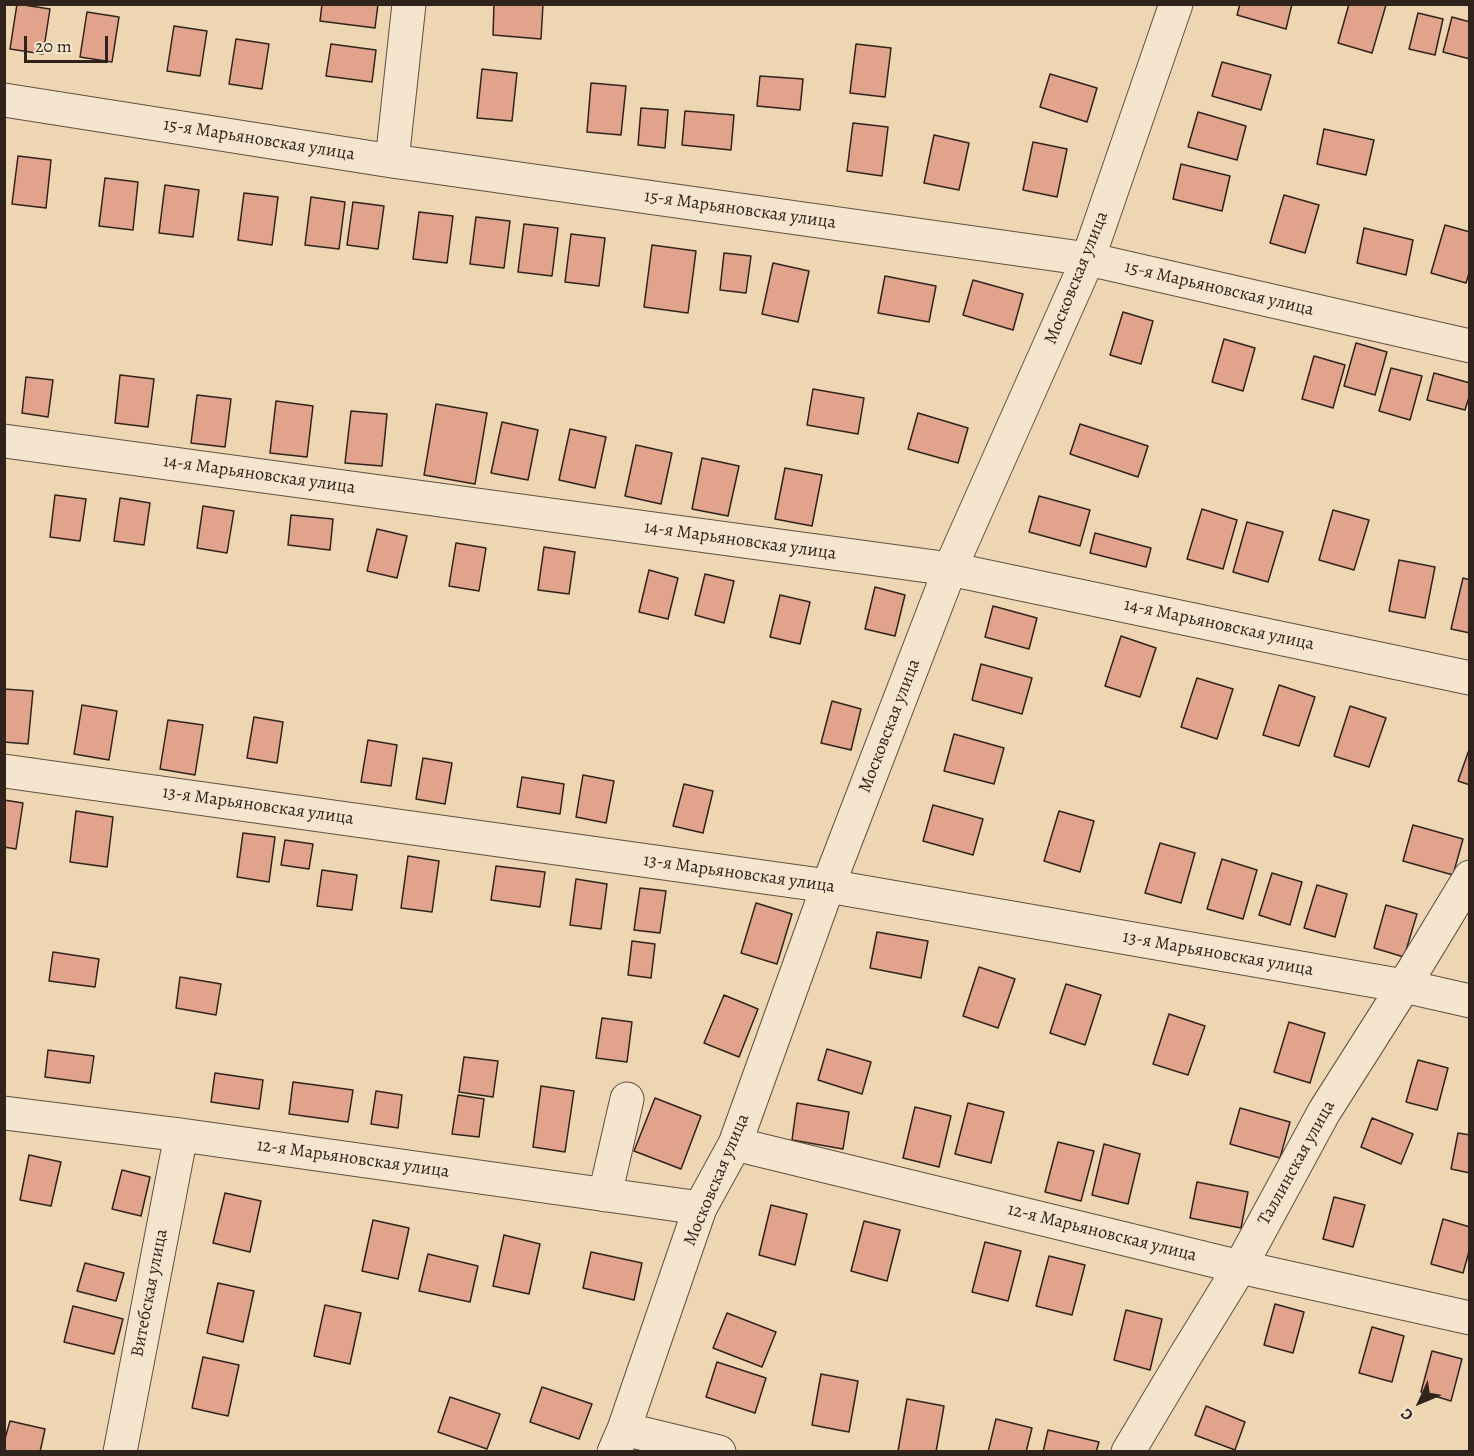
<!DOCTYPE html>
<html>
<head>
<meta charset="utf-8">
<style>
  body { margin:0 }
  #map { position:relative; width:1474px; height:1456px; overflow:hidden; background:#efd6b3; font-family:Alegreya,serif }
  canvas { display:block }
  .frame { position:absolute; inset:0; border:6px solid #2f231c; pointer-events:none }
  .north { position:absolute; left:1390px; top:1372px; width:60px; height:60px; -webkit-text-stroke:4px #f5e4ce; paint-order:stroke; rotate:226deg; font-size:16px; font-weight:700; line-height:24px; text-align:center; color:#2f231c }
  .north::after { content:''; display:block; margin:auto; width:21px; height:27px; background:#2f231c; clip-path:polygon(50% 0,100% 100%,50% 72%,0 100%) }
  .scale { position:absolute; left:24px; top:36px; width:84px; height:27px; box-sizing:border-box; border:3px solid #2f231c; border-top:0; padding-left:8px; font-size:18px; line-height:21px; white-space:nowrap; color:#2f231c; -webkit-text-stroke:4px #f5e4ce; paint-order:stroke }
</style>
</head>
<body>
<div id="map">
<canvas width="1474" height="1456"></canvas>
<div class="frame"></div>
<div class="north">С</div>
<div class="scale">20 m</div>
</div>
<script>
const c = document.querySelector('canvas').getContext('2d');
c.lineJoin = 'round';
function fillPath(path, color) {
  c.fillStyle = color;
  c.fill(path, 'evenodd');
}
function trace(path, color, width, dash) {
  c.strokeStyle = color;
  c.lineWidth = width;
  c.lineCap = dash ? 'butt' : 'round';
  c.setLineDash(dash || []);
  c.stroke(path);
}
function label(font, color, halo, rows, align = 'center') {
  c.font = font + ' Alegreya,serif';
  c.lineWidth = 4.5;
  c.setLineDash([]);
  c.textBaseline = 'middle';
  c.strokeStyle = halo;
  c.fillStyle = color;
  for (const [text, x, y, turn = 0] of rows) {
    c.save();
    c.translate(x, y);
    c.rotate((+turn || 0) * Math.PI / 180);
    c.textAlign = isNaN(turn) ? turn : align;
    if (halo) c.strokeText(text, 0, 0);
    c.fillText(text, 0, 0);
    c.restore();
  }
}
const building = new Path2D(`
  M17,4l33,5 -7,45 -33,-5z
  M322,4h56l-3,24 -55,-7z
  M494,4h49l-2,35 -48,-4z
  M1240,4h52l-6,25 -49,-14z
  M1349,4l37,1 -14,48 -34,-10z
  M87,12l32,5 -7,45 -32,-5z
  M1418,13l25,6 -8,36 -26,-6z
  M1452,17l18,5v37l-27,-7z
  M174,26l33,5 -7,45 -33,-5z
  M236,39l33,5 -7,45 -33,-5z
  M331,44l45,6 -4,32 -46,-6z
  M856,44l35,4 -6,49 -35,-4z
  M1222,62l49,13 -10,35 -49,-14z
  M482,69l35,4 -5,48 -35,-3z
  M1050,74l47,14 -10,34 -47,-15z
  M760,76l43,3 -3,31 -43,-4z
  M591,83l35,3 -5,49 -34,-3z
  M641,108l27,2 -3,38 -27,-3z
  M685,111l49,4 -3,35 -49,-5z
  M1198,112l48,14 -9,34 -49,-13z
  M853,123l35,4 -6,49 -35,-5z
  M1324,129l50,11 -8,35 -49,-11z
  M934,135l35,8 -10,47 -35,-7z
  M1033,142l34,7 -10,48 -34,-7z
  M18,156l33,4 -5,48 -34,-4z
  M1181,164l49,12 -8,35 -49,-12z
  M105,178l33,4 -5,48 -34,-4z
  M165,185l34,5 -6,47 -34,-4z
  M244,193l34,4 -6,48 -34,-5z
  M1284,195l35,10 -14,48 -35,-10z
  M311,197l34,5 -6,47 -34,-4z
  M353,202l31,4 -6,43 -31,-4z
  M419,212l34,4 -6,47 -34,-4z
  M476,217l34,4 -6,47 -34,-4z
  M524,224l34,4 -6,48 -34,-4z
  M1445,225l25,7v38l-4,13 -35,-10z
  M1364,228l49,12 -7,35 -49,-12z
  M571,234l34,4 -6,48 -34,-4z
  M652,245l44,6 -8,62 -44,-6z
  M724,253l27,3 -5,37 -26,-3z
  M773,263l36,8 -11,51 -36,-8z
  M885,276l51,10 -7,36 -51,-9z
  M973,280l50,14 -10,36 -50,-15z
  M1123,312l30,9 -12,43 -31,-9z
  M1224,339l31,9 -12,43 -31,-9z
  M1356,343l31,9 -12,43 -31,-9z
  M1314,356l31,9 -12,43 -31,-9z
  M1391,368l31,8 -12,44 -31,-9z
  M1434,373l36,10v11l-5,16 -38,-10z
  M120,375l34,4 -6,48 -33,-4z
  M26,377l27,3 -5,37 -26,-4z
  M813,389l51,9 -6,36 -51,-9z
  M197,395l34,4 -6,48 -34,-4z
  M276,401l37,5 -6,51 -37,-4z
  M436,404l51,9 -12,71 -51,-9z
  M351,411l36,3 -5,52 -37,-3z
  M918,413l50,15 -10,35 -50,-14z
  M502,422l36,8 -10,50 -37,-7z
  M1080,424l68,22 -10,31 -68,-23z
  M570,429l36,8 -11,51 -36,-8z
  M636,445l36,8 -11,51 -36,-8z
  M702,458l37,8 -11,50 -36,-7z
  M785,468l37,7 -10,51 -37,-7z
  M55,495l31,4 -6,42 -30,-4z
  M1039,496l51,14 -10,36 -51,-14z
  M120,498l30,5 -6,42 -30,-4z
  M203,506l31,5 -7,42 -30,-5z
  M1202,509l35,11 -14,49 -36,-10z
  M1333,510l36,10 -15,50 -35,-10z
  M291,515l42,4 -3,31 -42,-5z
  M1247,522l36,10 -15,50 -35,-10z
  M377,529l30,7 -10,42 -30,-7z
  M1095,533l56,15 -5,19 -56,-14z
  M456,543l30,5 -7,43 -30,-5z
  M544,547l31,5 -6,42 -31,-4z
  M1399,560l36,7 -10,51 -36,-7z
  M649,570l29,8 -10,41 -29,-7z
  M705,574l29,7 -10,42 -29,-8z
  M1463,578l7,2v53l-19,-4z
  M875,587l30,8 -10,41 -30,-7z
  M780,595l30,7 -10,42 -30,-7z
  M993,606l44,12 -8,31 -44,-12z
  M1121,636l35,12 -16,49 -35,-11z
  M981,664l51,14 -10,36 -50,-14z
  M1197,678l36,11 -16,50 -36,-12z
  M1279,685l36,12 -16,49 -36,-11z
  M4,689l29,2 -5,53 -24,-2z
  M832,701l29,8 -10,41 -30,-7z
  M82,705l35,6 -8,49 -35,-6z
  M1350,706l36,12 -17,49 -35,-11z
  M254,717l29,5 -6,41 -30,-5z
  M168,720l35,5 -8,50 -35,-6z
  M954,734l50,14 -10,36 -50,-13z
  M368,740l29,5 -6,41 -30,-4z
  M1470,747v38l-12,-4z
  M423,758l29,5 -7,41 -29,-5z
  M583,775l31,6 -8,42 -30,-6z
  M522,777l42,7 -4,30 -43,-7z
  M684,784l29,7 -10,42 -30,-7z
  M4,800l19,3 -7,46 -12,-2z
  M933,805l50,14 -10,36 -50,-14z
  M76,811l37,6 -6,50 -37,-5z
  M1059,811l35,10 -14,51 -36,-11z
  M1413,825l50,14 -10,36 -50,-14z
  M243,833l32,4 -6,45 -32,-5z
  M285,840l28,4 -4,25 -28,-4z
  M1160,843l35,10 -14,50 -36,-10z
  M408,856l31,5 -7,51 -31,-4z
  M1222,859l35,11 -14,49 -36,-10z
  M496,866l49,6 -5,35 -49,-7z
  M322,870l35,5 -5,35 -35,-4z
  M1272,873l30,9 -12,43 -31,-10z
  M576,879l31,5 -6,45 -31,-4z
  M1317,885l30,9 -12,43 -31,-9z
  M640,888l26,3 -6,42 -26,-3z
  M756,903l36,11 -15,50 -36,-11z
  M1386,905l31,9 -13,43 -30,-9z
  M877,932l51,9 -7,37 -51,-10z
  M632,941l23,3 -4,34 -23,-3z
  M53,952l46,7 -4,28 -46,-6z
  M979,967l36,12 -17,49 -35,-12z
  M180,977l41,7 -5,31 -40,-7z
  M1066,984l35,11 -16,50 -35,-12z
  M724,995l34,14 -19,48 -35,-14z
  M1169,1014l36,12 -17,49 -35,-11z
  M602,1018l30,4 -5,40 -31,-4z
  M1289,1022l36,11 -15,50 -36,-11z
  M827,1049l44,13 -9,32 -44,-14z
  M48,1050l46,6 -4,27 -45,-6z
  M464,1057l34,4 -5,36 -34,-5z
  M1418,1060l30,8 -11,42 -31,-8z
  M215,1073l48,7 -4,29 -48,-7z
  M293,1082l60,8 -5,32 -59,-8z
  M541,1086l33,5 -9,61 -32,-5z
  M376,1091l26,4 -4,33 -27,-4z
  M458,1095l26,4 -5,38 -27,-3z
  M655,1098l46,18 -20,53 -47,-18z
  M797,1103l52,9 -6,37 -51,-9z
  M968,1103l36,9 -13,51 -36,-9z
  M915,1107l36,9 -12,51 -36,-9z
  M1240,1108l50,14 -10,36 -50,-14z
  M1372,1118l41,16 -12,30 -40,-17z
  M1458,1133l12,2v38l-19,-4z
  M1058,1142l36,9 -13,50 -36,-9z
  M1104,1144l36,10 -12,50 -36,-9z
  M29,1155l32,7 -10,44 -31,-6z
  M122,1170l28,7 -9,39 -29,-7z
  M1197,1182l51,10 -7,36 -51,-10z
  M225,1193l36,8 -11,51 -37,-9z
  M1334,1197l31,8 -12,42 -30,-8z
  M771,1205l36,9 -12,51 -36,-10z
  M1443,1219l27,8v21l-7,25 -32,-9z
  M373,1220l36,8 -11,51 -36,-8z
  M864,1221l36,9 -13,51 -36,-10z
  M504,1235l36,9 -11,50 -36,-8z
  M985,1242l36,9 -13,50 -36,-9z
  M591,1252l51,11 -8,37 -51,-12z
  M428,1254l50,12 -8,36 -51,-11z
  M1049,1256l36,9 -13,50 -36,-9z
  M85,1263l39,10 -8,28 -39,-10z
  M218,1283l36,8 -11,51 -36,-9z
  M1275,1304l29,8 -11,41 -29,-8z
  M325,1305l36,8 -11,51 -36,-8z
  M73,1306l50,13 -9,35 -50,-12z
  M1126,1310l36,9 -12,51 -36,-10z
  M727,1313l49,19 -14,35 -49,-19z
  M1372,1327l32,9 -12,46 -33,-9z
  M1432,1351l30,8 -11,42 -30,-9z
  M203,1357l36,8 -11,51 -36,-8z
  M717,1362l49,16 -11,35 -49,-16z
  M821,1374l37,7 -9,51 -37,-7z
  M542,1387l50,17 -13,35 -49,-17z
  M450,1397l50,17 -13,35 -49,-17z
  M907,1399l37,7 -8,46 -38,-1z
  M1206,1406l39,16 -10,28 -40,-15z
  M996,1419l36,9 -6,24h-38z
  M10,1421l35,8 -5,23h-36v-10z
  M1048,1430l51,12 -3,10h-53z`);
fillPath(building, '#e1a38c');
trace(building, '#2f231c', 1.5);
const minor = new Path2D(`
  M4,100l388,61 696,98 382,87
  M392,161l17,-157
  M4,441l946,128 520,109
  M4,771l824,115 576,100 66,15
  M4,1113l177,22 519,73
  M735,1144l505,123 230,51
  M605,1195l22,-96
  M624,1429l95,23
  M120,1452l61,-317
  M614,1452l10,-23 76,-221 35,-64 93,-258 122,-317 138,-310 88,-255
  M1128,1452l56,-94 56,-91 84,-155 80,-126 66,-109`);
trace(minor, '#5f5042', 35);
trace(minor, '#f5e4ce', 33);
label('18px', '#2f231c', '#f5e4ce', [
  ["15-я Марьяновская улица",259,140,9],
  ["15-я Марьяновская улица",740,210,8],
  ["Московская улица",1077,278,-68],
  ["15-я Марьяновская улица",1219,289,13],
  ["14-я Марьяновская улица",259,475,8],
  ["14-я Марьяновская улица",740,541,8],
  ["14-я Марьяновская улица",1219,625,12],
  ["Московская улица",890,726,-69],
  ["13-я Марьяновская улица",258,806,8],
  ["13-я Марьяновская улица",739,874,8],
  ["13-я Марьяновская улица",1218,954,10],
  ["12-я Марьяновская улица",353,1159,8],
  ["Таллинская улица",1297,1163,-61],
  ["Московская улица",717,1180,-67],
  ["12-я Марьяновская улица",1102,1233,14],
  ["Витебская улица",150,1293,-79]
]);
</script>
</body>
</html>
